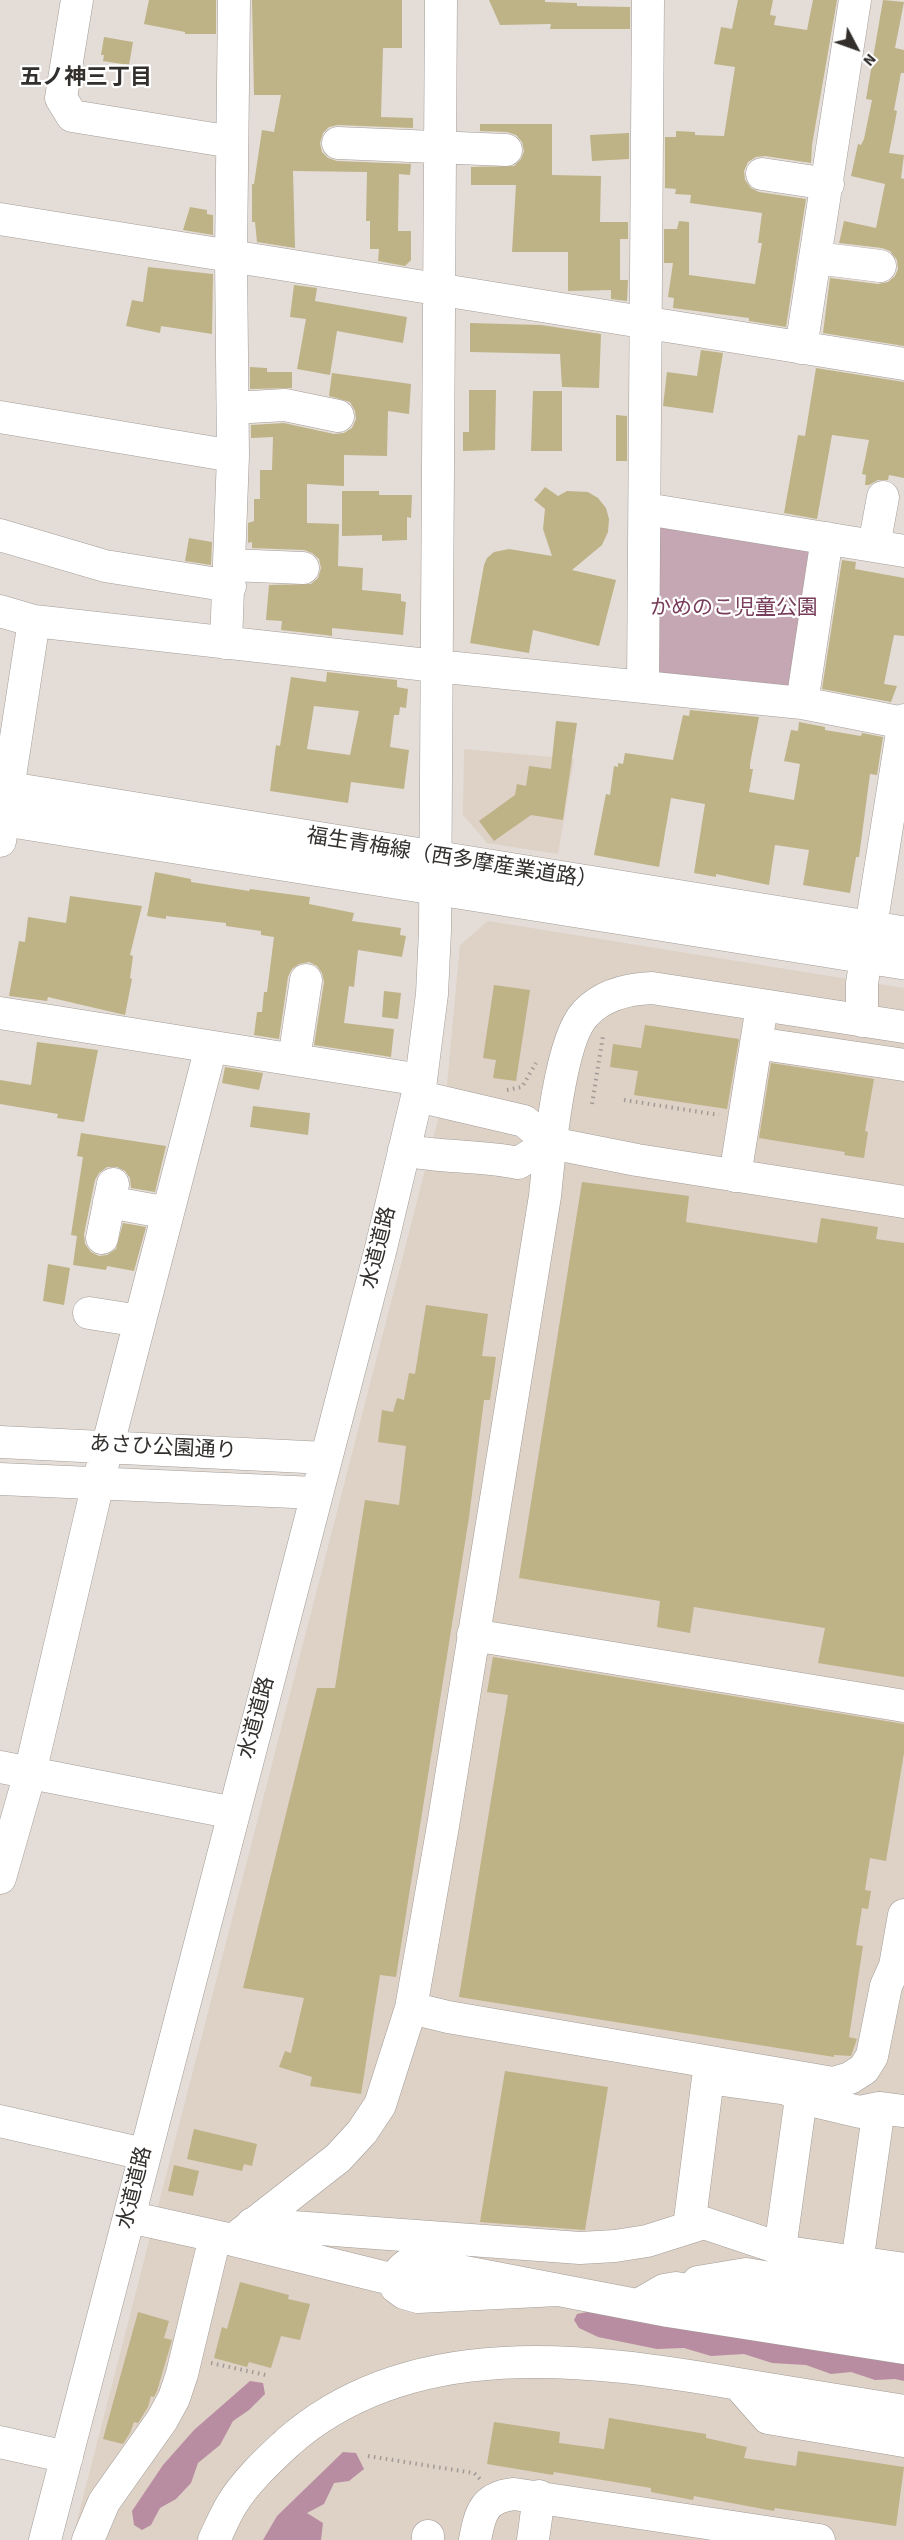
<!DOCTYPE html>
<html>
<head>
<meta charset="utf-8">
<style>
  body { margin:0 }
  #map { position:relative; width:904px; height:2540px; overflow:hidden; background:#e4ddd7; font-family:"Source Sans 3",sans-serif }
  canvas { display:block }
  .north { position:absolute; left:826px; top:18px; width:60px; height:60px; -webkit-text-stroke:4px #fff; paint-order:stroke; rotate:131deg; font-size:16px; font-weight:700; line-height:24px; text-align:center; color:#322f2d }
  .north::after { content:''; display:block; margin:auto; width:21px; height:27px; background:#322f2d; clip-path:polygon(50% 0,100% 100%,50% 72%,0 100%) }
</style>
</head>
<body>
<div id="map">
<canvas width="904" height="2540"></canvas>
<div class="north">N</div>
</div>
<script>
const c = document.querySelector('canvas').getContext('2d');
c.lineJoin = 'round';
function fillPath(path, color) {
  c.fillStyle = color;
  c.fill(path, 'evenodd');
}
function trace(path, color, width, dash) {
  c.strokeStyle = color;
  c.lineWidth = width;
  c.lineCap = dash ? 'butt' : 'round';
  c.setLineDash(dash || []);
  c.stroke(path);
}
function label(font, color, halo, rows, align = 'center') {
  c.font = font + ' "Source Sans 3","Noto Sans JP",sans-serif';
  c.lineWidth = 4.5;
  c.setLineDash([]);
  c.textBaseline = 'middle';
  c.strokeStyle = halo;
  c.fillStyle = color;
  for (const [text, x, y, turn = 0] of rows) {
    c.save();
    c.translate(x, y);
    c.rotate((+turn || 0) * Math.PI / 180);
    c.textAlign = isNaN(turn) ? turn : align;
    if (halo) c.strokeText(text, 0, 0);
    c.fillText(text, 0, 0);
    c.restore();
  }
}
fillPath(new Path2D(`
  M464,749l110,10 -16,95 -71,-11 -24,-28z
  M488,921l416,67v1552h-832l375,-1455 13,-140z`), '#ded1c6');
fillPath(new Path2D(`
  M662,522l147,23 9,18 -27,127 -131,-13 -6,-6 1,-143z`), '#c5a7b4');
fillPath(new Path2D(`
  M592,2311l312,49v21l-9,-2 -20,1 -24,-8 -20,2 -25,-9 -34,-2 -28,-9 -33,2 -27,-8 -27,1 -59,-12 -19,-9 -5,-8 3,-6z
  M250,2381l13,2 2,11 -16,16 -16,11 -13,24 -22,18 -7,20 -15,16 -16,9 -9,17 -9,5 -8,-5 -2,-14 31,-46 31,-35z
  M343,2452l13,1 8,16 -15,12 -15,2 -10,21 -17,9 16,10 -2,17h-58l14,-24z`), '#b98da1');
fillPath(new Path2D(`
  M149,0h67v34h-31v-2l-41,-8z
  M252,0h150v48h-19l-2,69 32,1v10l-75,-3 -9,2 -6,6 -3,10 2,9 6,6 9,3 74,3 -1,11 -11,-1 -1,57h13v29l-6,6 -27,-5 1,-12h-9v-28h-4l1,-49 -74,-1 2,77 -38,-6 -2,-20h-3v-38h2l8,-54 12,2 7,-37h-27z
  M489,0h56v2l32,1v3l53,1v22h-80l1,-5 -51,1z
  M738,0h35l-3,15 6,1 -2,9 33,5 6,-30h24l-25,145 -1,18 -46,-7 -9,1 -8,5 -4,9 1,9 6,8 8,4 47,7 -20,128 -37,-6v-3l-76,-10 1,-10 -6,-1 5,-34h-9v-34h13l2,-8 10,1v53l66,9 7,-41h-4l4,-30 -72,-10 1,-8 -16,-1 1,-5 -11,-1v-51h11v-6l19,1v3l29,1 11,-69 -21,-3 7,-37 11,2z
  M883,0l21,2 -9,46 9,2v23h-3l-7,37 3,1 -8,42 15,2 -3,23 3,1v167l-81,-13 7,-55 48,6 10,-2 7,-6 3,-7 -1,-9 -7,-9 -8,-3 -43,-5 5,-22 32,7 9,-44 -34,-8 7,-32 3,1 3,-6 8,-39 -6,-1z
  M104,37l29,5 -4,23 -26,-4 1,-6h-3z
  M480,124h72v51l49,1 -1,46h28v17h-8v41h8l-1,21 -16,-2v-9l-43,1v-39h-56l4,-67h-45v-18l43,-1 7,-7 3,-8 -2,-9 -6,-7 -9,-3 -27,-1z
  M629,133v26l-37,2 -2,-26z
  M190,207l17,3v4l6,1v20l-30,-5z
  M148,267l65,7 -1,60 -51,-8 -1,7 -34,-7 6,-26 11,2z
  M294,285l23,3 -2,13 92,16 -4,26 -66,-12 -7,44 -33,-6 9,-50 -16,-2z
  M470,323l71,2 60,9 -2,54 -37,-1 -2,-33 -90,-2z
  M701,350l22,3 -10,60 -50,-7 4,-34 30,4z
  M250,367l17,1v4h25v16l-42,1z
  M816,368l88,14v96l-15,-3 -1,5h-10l-9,5h-4l1,-10 -4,-1 7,-34 -37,-5 -15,84 -33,-6 14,-78 7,1z
  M332,373l79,11 -2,30 -21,-3 -1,45 -43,-1v31l-37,-2v39l32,1 -1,42 25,2 -1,22 39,4v7l5,1 -3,33 -71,-7v8l-7,-1 -44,-5 1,-9 -16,-1 3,-35 42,-1 7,-6 3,-10 -2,-9 -7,-6 -8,-3 -52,-2v-6l-4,1v-20l6,-2v-22h6v-29h12l1,-33 -22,1v-13l33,-2 50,11 10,-1 8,-5 4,-9 -1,-8 -5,-9 -21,-6z
  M469,390h27l-1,60 -32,1v-19h6z
  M533,391h29v60h-31z
  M616,415l11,1v45h-11z
  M545,487l13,9 9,-5 21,1 10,6 8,10 3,11 -1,13 -6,13 -30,25 44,10 -17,66 -66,-16 -4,23 -59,-10 14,-78 3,-7 7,-6 15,-3 43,7 -9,-27 2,-20 -11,-9z
  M342,491h37v4h33l-1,23 -4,-1v23l-25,1v-6l-40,1z
  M189,538l23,4 -1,23 -26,-4z
  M842,560l14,2 -1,7 49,9v58l-10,-1 -10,49 13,2 -6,16 -69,-13z
  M327,672l70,8v7l11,2 -2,19 -6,-1 -1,8h-5l-4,32 19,3 -5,39 -53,-7 -3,21 -78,-12 6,-46 4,1 11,-69 35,5zM314,706l45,5 -9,44 -43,-6z
  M690,710l69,7 -9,47v5h3l-4,23 45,8 6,-36 -16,-3 7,-31 7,1 1,-9 26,5v3l36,6 1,-3 21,4 -6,38 -7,-1 -11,83h-3l-6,36 -47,-8 6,-35 -34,-5 -6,40 -53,-11v3l-22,-4 11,-69 -34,-6 -12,69 -65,-12 12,-61 4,1 4,-29 4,1v-4l5,1 2,-11 48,7 10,-45 6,1z
  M556,721l21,2 -14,97 -32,-5 -37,26 -15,-20 36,-26 2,-11 9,2 3,-20 22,3z
  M155,872l36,7v3l58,9 1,-2 60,8 -1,7 45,9 -2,8 49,7 -1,7 6,1 -4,21 -44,-7 -4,37 -5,-1 -5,37 50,6 -3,28 -77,-12 10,-63 -2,-9 -5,-7 -8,-4 -10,2 -7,5 -4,8 -9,62 -25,-4 3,-23h5l2,-20h3l7,-55 -13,-2v-4l-35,-5v-3l-60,-7v3l-19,-3z
  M70,896l72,10 -12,49 3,1 -3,22 2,1 -7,36 -77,-18 -1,4 -38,-5 10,-55 6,1 3,-25 38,6z
  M494,985l36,5 -14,91 -23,-3 3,-18 -13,-2z
  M384,991l17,2 -3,26 -16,-2z
  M645,1025l94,14 -12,70 -93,-14 4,-24 -28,-4 3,-23 28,4z
  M37,1042l61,8 -14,72 -27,-4 1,-4 -58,-10v-24l31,5z
  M771,1063l103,16 -9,52 3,1 -4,26 -20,-3 1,-3 -86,-14z
  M225,1067l38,6 -4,17 -37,-7z
  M253,1106l57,7 -2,22 -58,-8z
  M81,1133l85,13 -11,46 -24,-4 -1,-10 -5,-7 -8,-4h-10l-8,6 -4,7 -11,54 1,10 6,8 8,4 8,-1 9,-6 7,-26 23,4 -12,44 -27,-5 -1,4 -33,-5 4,-29 -6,-1 12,-78 -6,-1z
  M582,1182l107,14 -3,26 131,21 4,-25 57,9 -2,12 28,4v434l-86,-14 7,-35 -131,-21 -4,26 -33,-6 3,-26 -141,-23z
  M48,1264l22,4 -6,37 -21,-4z
  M426,1305l62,9 -6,42 14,1 -6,43h-6l-15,117 -73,460 -16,-2 -19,119 -51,-8 2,-9 -33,-10 6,-16 6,2 13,-55 -61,-10 74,-300h18l30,-188 34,5 7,-59 -28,-4 4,-32 11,2 4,-14 7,2 5,-27 6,1z
  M493,1657l411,67v29l-18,108 -16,-3 -5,32 6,1 -3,18 -6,-1 -6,37 7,1 -14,91 8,2 -6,17 -17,-1v2l-375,-60 49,-302 -21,-3z
  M505,2071l103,16 -23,143 -105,-8z
  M194,2129l63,15 -5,22 -8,-2 -2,7 -55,-12z
  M174,2165l25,6 -6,25 -25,-5z
  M240,2282l49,13 -1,4 22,5 -10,36 -19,-4 -10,32 -22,-6 -2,5 -33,-9 8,-31 5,2z
  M138,2312l31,9 -5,17 8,2 -15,51 -3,6 -3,-1 -3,11 -10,16 -4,-1 -4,11 -7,11 -20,-5z
  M609,2418l97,16v4l41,9 -3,11 52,8 2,-15 106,16 -8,59 -121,-18 -1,3 -80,-15 -1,4 -42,-8v-4l-97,-16 -1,3 -66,-11 7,-42 66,10 -1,11 45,6z`), '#beb287');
const minor = new Path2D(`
  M77,0l-16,98 11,18 160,26
  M338,143l168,7
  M762,174l66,10
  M0,219l904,145
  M816,258l64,8
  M801,348l54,-348
  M233,408l52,-3 53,11
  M0,417l233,39
  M646,509l258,42
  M0,535l105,31 125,20
  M874,546l9,-49
  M230,565l73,3
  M0,611l34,10 402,45 366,37 102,20
  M226,643l7,-187 -2,-200 3,-256
  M643,686l5,-686
  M802,703l25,-165
  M0,841l34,-220
  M0,1013l421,67
  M862,1021v-38l42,-263
  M756,1043l148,22
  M294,1059l12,-79
  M417,1096l107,25 27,22 86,17 267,42
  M404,1150c38,8 76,5 114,13l33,-20
  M735,1176l27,-170
  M109,1202l59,11
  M102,1238l11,-54
  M89,1313l51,8
  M0,1442l326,16
  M0,1479l316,14
  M473,1635l431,71
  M0,1767l234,46
  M0,1878l30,-105 68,-290 113,-436
  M411,2008l37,9 385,66 17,-5 14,-9 8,-13 14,-70 9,-20 9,-51
  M0,2121l144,33
  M129,2217l104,23 105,-82 24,-26 18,-27 31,-97 32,-182 102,-630c4,-40 14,-155 40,-182 17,-19 42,-25 67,-26l252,39
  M252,2224l328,24 35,-2 32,-5 57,-18 90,30 110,16
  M689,2227l19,-149 80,11 13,9 59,14 19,-4 25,3
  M233,2240l162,40
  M780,2249l21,-151
  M857,2263l22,-155
  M698,2282l48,-8 158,26
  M558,2290l-140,7 -14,-4 -8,-6c-1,-11 3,-16 11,-22l37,3 224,43 236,37
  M638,2305l26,-15 12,-2 228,37
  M738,2384l30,34 136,23
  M0,2442l67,15
  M45,2540l336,-1292 40,-168 11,-86 3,-63 6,-931
  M88,2540l16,-38 58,-82 12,-22 8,-24 33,-137
  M214,2540c6,-12 11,-25 18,-36 14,-23 36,-43 55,-61 123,-109 301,-85 451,-59 55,9 111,18 166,27
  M428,2540v-4
  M475,2540c5,-27 9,-43 39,-46l305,46
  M533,2540l6,-44`);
const major = new Path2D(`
  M0,787l904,146
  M0,819l904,144`);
trace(minor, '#a29c97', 33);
trace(major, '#a29c97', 34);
trace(new Path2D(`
  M507,1090l15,-3 14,-24
  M624,1100l95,15
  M592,1104l11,-68
  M211,2363l55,12
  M368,2456l106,17 6,6`), '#a19b97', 4, [1.5, 4.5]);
trace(minor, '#fff', 32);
trace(major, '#fff', 33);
label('21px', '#783d5a', '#fff', [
  ["かめのこ児童公園",734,609]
]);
label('21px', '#322f2d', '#fff', [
  ["福生青梅線（西多摩産業道路）",452,860,9],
  ["水道道路",380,1248,-76],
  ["あさひ公園通り",163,1449,3],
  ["水道道路",258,1718,-75],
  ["水道道路",136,2188,-76]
]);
label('bold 22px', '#322f2d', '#fff', [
  ["五ノ神三丁目",86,79]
]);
</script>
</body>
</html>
